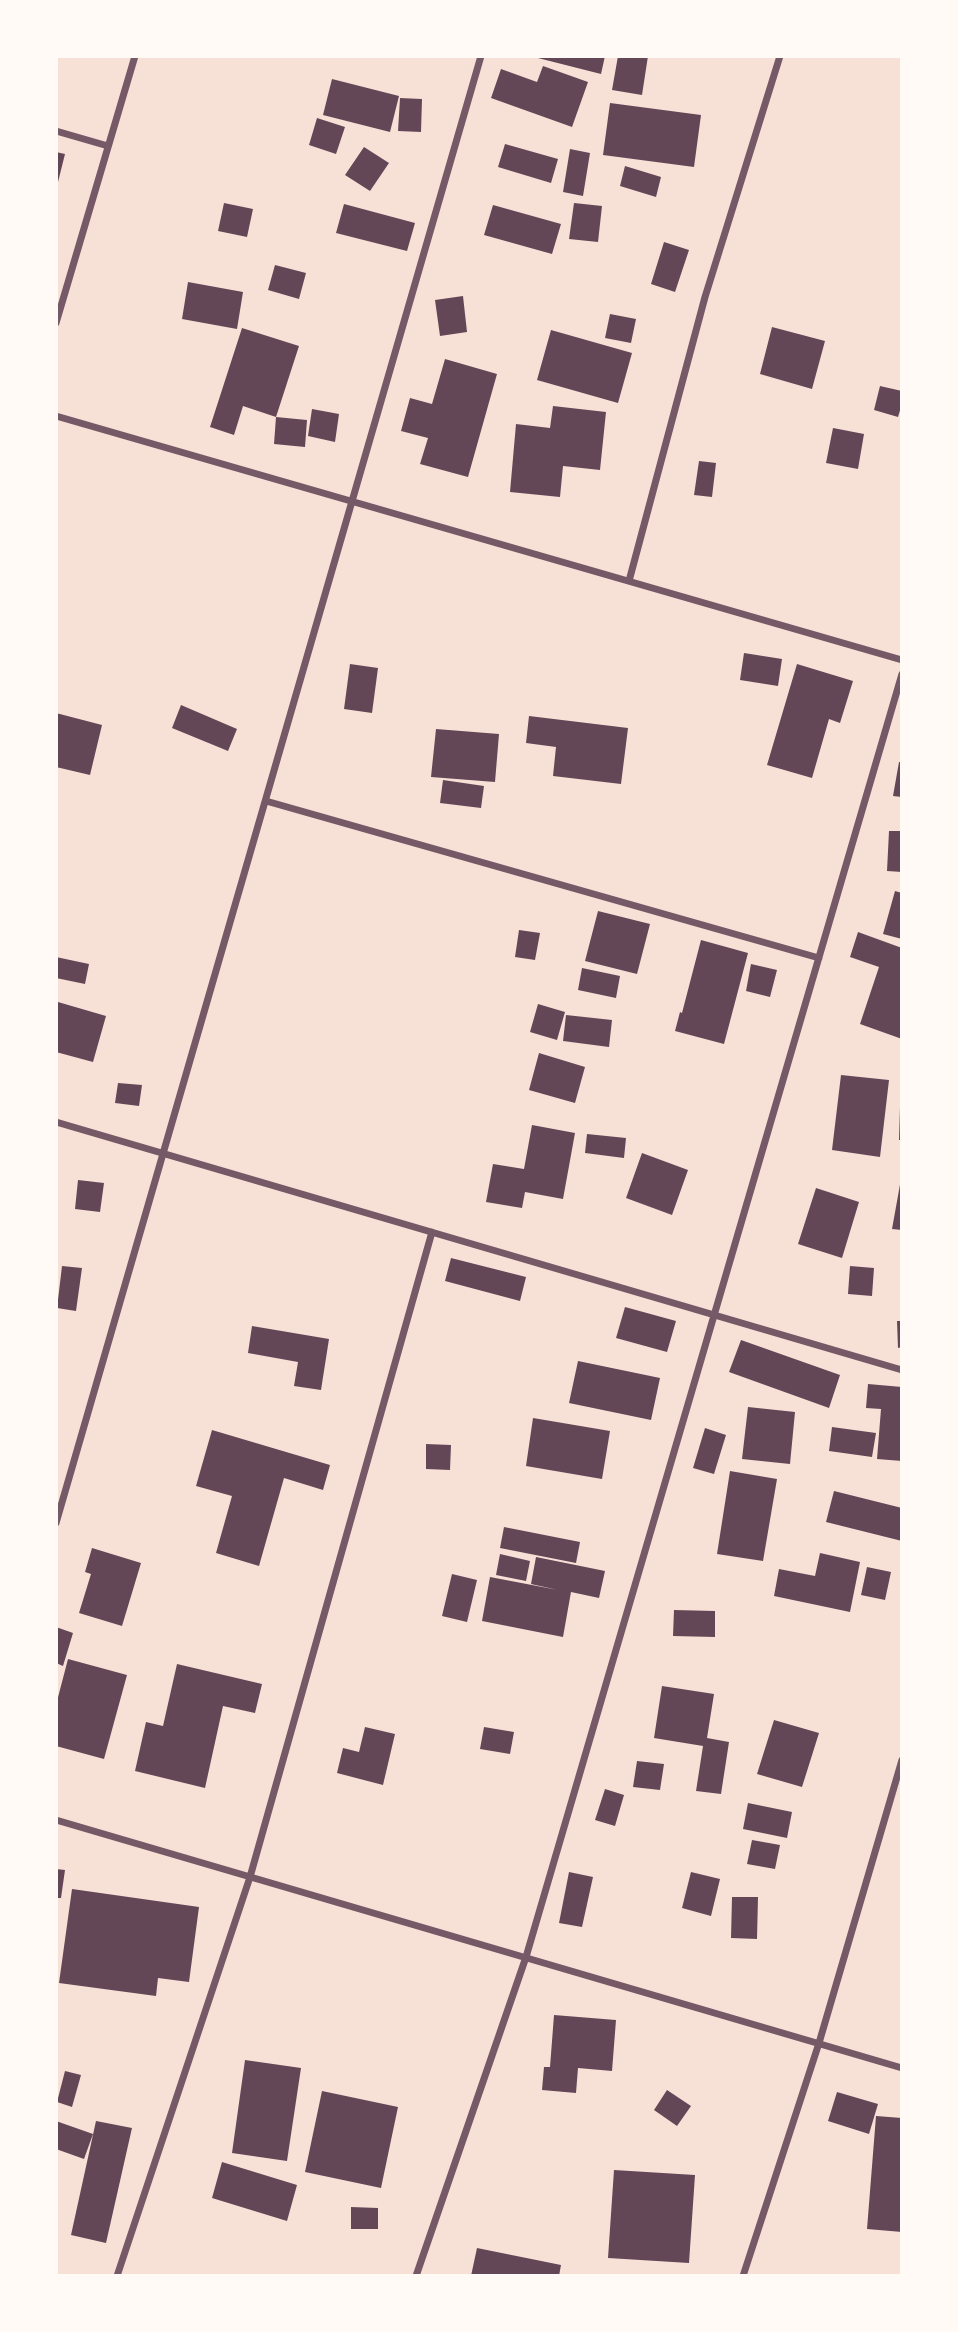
<!DOCTYPE html>
<html>
<head>
<meta charset="utf-8">
<style>
  body { margin:0 }
  #map { position:relative; width:958px; height:2332px; overflow:hidden; background:#f7e1d7; font-family:"PT Serif",serif }
  canvas { display:block }
  .frame { position:absolute; inset:0; border:58px solid #fffaf5; pointer-events:none }
</style>
</head>
<body>
<div id="map">
<canvas width="958" height="2332"></canvas>
<div class="frame"></div>
</div>
<script>
const c = document.querySelector('canvas').getContext('2d');
c.lineJoin = 'round';
function fillPath(path, color) {
  c.fillStyle = color;
  c.fill(path, 'evenodd');
}
function trace(path, color, width, dash) {
  c.strokeStyle = color;
  c.lineWidth = width;
  c.lineCap = dash ? 'butt' : 'round';
  c.setLineDash(dash || []);
  c.stroke(path);
}
fillPath(new Path2D(`
  M530,56h75l-4,18z
  M618,56h30l-6,39 -30,-5z
  M543,66l45,16 -16,45 -81,-29 10,-29 36,13z
  M332,79l67,17 -9,36 -67,-17z
  M400,98l22,1 -1,33 -23,-1z
  M610,103l91,12 -7,52 -91,-12z
  M317,118l28,9 -9,27 -27,-9z
  M505,144l53,15 -7,24 -53,-16z
  M364,147l25,16 -19,28 -25,-16z
  M570,149l20,4 -7,43 -20,-4z
  M56,152l9,2 -8,32h-1z
  M625,166l36,11 -5,20 -36,-11z
  M224,203l29,6 -6,28 -29,-6z
  M574,203l28,3 -4,36 -29,-3z
  M344,204l71,19 -8,28 -71,-18z
  M493,205l68,19 -9,30 -68,-19z
  M664,242l25,8 -14,42 -24,-8z
  M275,265l31,8 -7,26 -31,-9z
  M188,282l55,10 -6,37 -55,-10z
  M463,296l4,36 -27,4 -5,-36z
  M610,314l26,5 -5,24 -26,-5z
  M772,327l53,14 -13,48 -52,-15z
  M242,328l57,18 -23,71 -33,-11 -9,29 -24,-8z
  M551,330l81,23 -14,50 -81,-23z
  M445,359l52,15 -29,103 -48,-13 8,-26 -27,-7 9,-33 22,6z
  M880,386l22,5v13l-4,13 -24,-7z
  M553,406l53,6 -6,58 -37,-4 -3,31 -50,-5 6,-68 34,4z
  M312,409l27,5 -4,28 -27,-6z
  M276,417l31,3 -2,27 -31,-3z
  M833,428l31,6 -6,35 -32,-6z
  M699,461l17,2 -4,34 -18,-2z
  M744,653l38,6 -4,27 -38,-6z
  M350,664l28,4 -6,45 -28,-4z
  M797,664l56,17 -13,42 -11,-4 -17,59 -45,-13z
  M181,705l56,24 -9,22 -56,-23z
  M56,713l46,12 -12,50 -34,-8z
  M529,716l99,12 -7,56 -68,-8 3,-29 -30,-4z
  M436,729l63,5 -4,48 -64,-5z
  M899,762h3v35l-9,-1z
  M443,780l41,6 -3,22 -41,-5z
  M889,831h13v41l-15,-1z
  M895,891l7,2v46l-19,-5z
  M598,911l52,13 -13,50 -52,-13z
  M519,930l21,3 -5,27 -20,-3z
  M858,932l44,16v91l-42,-15 19,-57 -29,-10z
  M701,940l47,13 -24,91 -49,-13 5,-19 2,1z
  M56,957l33,7 -4,20 -29,-6z
  M751,964l26,6 -7,27 -24,-6z
  M582,968l38,8 -4,22 -38,-8z
  M58,1002l48,14 -13,46 -37,-10v-42z
  M538,1004l27,8 -8,28 -27,-8z
  M566,1015l46,5 -3,27 -46,-6z
  M539,1053l46,14 -10,36 -46,-13z
  M841,1075l48,5 -9,77 -48,-7z
  M118,1083l24,2 -3,21 -24,-3z
  M900,1107h2v33h-3z
  M532,1125l43,8 -12,66 -38,-7 -3,16 -36,-6 7,-38 31,5z
  M587,1134l39,4 -2,20 -39,-5z
  M642,1153l46,17 -16,45 -46,-17z
  M901,1179l1,1v50l-10,-1z
  M78,1180l26,3 -4,29 -25,-3z
  M816,1188l43,14 -17,56 -44,-14z
  M451,1258l75,19 -6,24 -75,-20z
  M62,1266l20,2 -6,43 -19,-3z
  M850,1266l24,2 -2,28 -24,-2z
  M625,1307l51,14 -9,31 -51,-14z
  M897,1321h5v26l-4,1z
  M252,1326l77,13 -8,51 -27,-4 4,-24 -50,-9z
  M741,1340l99,35 -11,33 -100,-36z
  M578,1361l82,17 -9,42 -82,-17z
  M868,1384l34,3v74l-25,-2 4,-50 -15,-1z
  M748,1407l47,5 -5,52 -48,-5z
  M533,1418l77,13 -8,48 -76,-13z
  M832,1427l44,6 -4,24 -43,-6z
  M705,1428l21,7 -12,39 -21,-6z
  M212,1430l118,35 -7,25 -39,-12 -25,88 -43,-13 16,-57 -36,-10z
  M426,1444l25,1 -1,25 -24,-1z
  M730,1471l47,8 -14,82 -46,-7z
  M834,1491l68,17v33l-76,-19z
  M504,1527l76,15 -4,21 -76,-15z
  M92,1548l49,15 -19,63 -43,-13 12,-39 -6,-2z
  M820,1553l40,9 -10,50 -76,-16 5,-27 36,7z
  M500,1554l30,7 -4,20 -30,-6z
  M536,1557l69,14 -6,27 -28,-6 -8,45 -81,-16 8,-44 68,13 -27,-6z
  M867,1567l24,5 -6,28 -24,-5z
  M452,1574l25,6 -10,42 -25,-6z
  M674,1610l41,1v26l-42,-1z
  M56,1627l17,6 -10,33 -7,-3z
  M68,1659l59,16 -23,84 -48,-13v-41z
  M177,1664l85,20 -7,29 -32,-7 -18,82 -70,-17 11,-49 17,4z
  M662,1686l52,8 -7,44 22,4 -8,52 -25,-3 7,-45 -49,-8z
  M774,1720l45,13 -17,54 -45,-13z
  M365,1727l30,7 -12,51 -46,-12 6,-25 16,4z
  M484,1727l30,5 -4,22 -30,-5z
  M637,1761l27,3 -4,26 -27,-3z
  M605,1789l19,6 -9,31 -20,-6z
  M748,1803l44,9 -5,26 -44,-9z
  M752,1840l28,5 -5,24 -28,-5z
  M56,1869l9,1 -4,28h-5z
  M569,1872l24,5 -11,50 -23,-4z
  M691,1872l29,7 -9,37 -29,-8z
  M72,1889l127,18 -10,75 -31,-4 -2,18 -97,-13z
  M732,1897h26l-1,42 -26,-1z
  M554,2015l62,5 -4,51 -34,-3 -2,25 -34,-3 2,-23h6z
  M245,2060l56,8 -14,93 -55,-8z
  M65,2071l16,4 -9,32 -15,-5z
  M667,2090l24,16 -14,20 -23,-16z
  M322,2091l76,16 -17,81 -76,-16z
  M837,2092l41,12 -9,30 -41,-13z
  M876,2116l26,2v114l-35,-3z
  M56,2121l37,13 -9,25 -28,-10z
  M96,2121l36,7 -26,115 -35,-8z
  M222,2162l75,23 -10,36 -75,-23z
  M614,2170l81,5 -6,88 -81,-5z
  M351,2207l27,1v21h-27z
  M477,2248l84,17 -2,11h-88z`), '#644757');
trace(new Path2D(`
  M56,131l52,15
  M56,323l79,-267
  M56,416l846,244
  M629,581l76,-284 75,-241
  M266,801l553,157
  M56,1122l846,248
  M56,1523l425,-1467
  M56,1820l846,248
  M117,2276l133,-399 182,-645
  M416,2276l110,-319 376,-1283
  M743,2276l76,-233 83,-283`), '#755966', 7);
</script>
</body>
</html>
